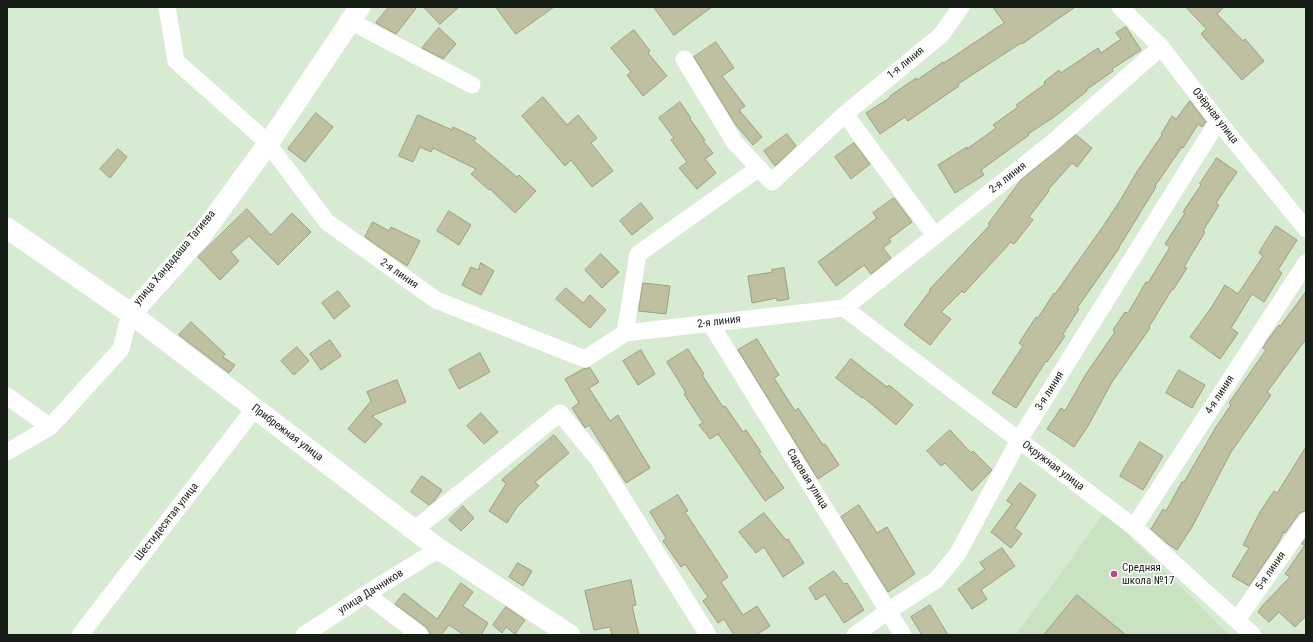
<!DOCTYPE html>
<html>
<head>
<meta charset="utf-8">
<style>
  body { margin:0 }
  #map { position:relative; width:1313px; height:642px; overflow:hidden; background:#d6ebd1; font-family:"Roboto Condensed",sans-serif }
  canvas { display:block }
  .frame { position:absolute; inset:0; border:8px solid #161d14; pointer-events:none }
</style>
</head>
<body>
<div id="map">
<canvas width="1313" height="642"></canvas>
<div class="frame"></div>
</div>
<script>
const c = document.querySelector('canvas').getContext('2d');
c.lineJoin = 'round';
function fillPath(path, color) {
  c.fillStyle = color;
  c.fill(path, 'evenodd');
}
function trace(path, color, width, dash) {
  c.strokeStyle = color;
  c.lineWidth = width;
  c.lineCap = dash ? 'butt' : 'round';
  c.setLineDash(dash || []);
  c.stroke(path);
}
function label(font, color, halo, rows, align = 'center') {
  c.font = font + ' "Roboto Condensed",sans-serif';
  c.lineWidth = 3;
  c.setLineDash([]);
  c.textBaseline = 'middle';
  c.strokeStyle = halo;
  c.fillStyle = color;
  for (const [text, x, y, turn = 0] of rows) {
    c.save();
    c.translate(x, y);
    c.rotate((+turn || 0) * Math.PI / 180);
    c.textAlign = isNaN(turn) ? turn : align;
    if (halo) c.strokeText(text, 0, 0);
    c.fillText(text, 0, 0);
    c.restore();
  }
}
fillPath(new Path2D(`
  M1105,512l124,123h-213z`), '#c8e2c2');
const building = new Path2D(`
  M389,7h28l-21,27 -20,-11z
  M424,7h35l-19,17z
  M496,7h58l-38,27z
  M654,7h58l-38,28z
  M993,7h82l-53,37 -1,-1 -63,41 1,2 -51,35 -3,-4 -25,17 -14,-21 25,-16 -1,-1 26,-18 1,2 26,-18 1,1 60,-40z
  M1186,7h38l-7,7 26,27 2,-2 19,22 -22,19 -41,-46 5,-5z
  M1126,27l15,23 -29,19 1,2 -27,19 1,1 -33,26 -26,17 1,1 -48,35 3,5 -29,18 -17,-28 29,-18v2l29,-21 -3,-3 25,-18 -2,-2 29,-21 -1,-2 15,-12 2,3 37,-25 3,5 20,-14 -5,-6z
  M439,28l17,16 -13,15 -21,-11z
  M634,30l16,21 -2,2 19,23 -24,20 -16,-21 4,-3 -20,-24z
  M716,42l18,26 -12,8 23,30 -6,4 23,27 -9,8 -17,-20 -42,-68z
  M543,97l24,28 11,-10 19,23 -6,5 22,28 -21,16 -21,-27 -6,6 -43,-50z
  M1190,101l16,21 -4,5 -4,-3 -15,24 -1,-1 -27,39 1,1 -37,60h1l-43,61 2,1 -16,25 2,2 -18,26 -1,-1 -30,47 -24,-15 31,-47 -4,-3 17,-26 2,1 16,-25 1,1 49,-69 17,-26 17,-29 24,-35 -1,-1 11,-18 4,3z
  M680,102l11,16 -1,1 15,21 -2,1 10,12 -8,6 11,14 -19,16 -18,-21 8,-6 -16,-22 3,-2 -15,-20z
  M316,113l17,14 -28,35 -17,-13z
  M418,115l34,15 1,-3 23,11 -2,3 43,36 2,-2 17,16 -21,22 -25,-24 -1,1 -18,-16 5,-5 -43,-21 -2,4 -11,-5 -7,15 -14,-6z
  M787,134l9,12 -21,20 -11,-15z
  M1076,135l16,13 -15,19 -5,-4 -24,27 1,1 -20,26 4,3 -19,24 -3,-2 -47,51 -2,-2 -21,21 10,7 -21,26 -26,-20 26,-34 -1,-1 61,-65 -2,-1 33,-44z
  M854,143l16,21 -19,15 -16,-22z
  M118,149l9,8 -17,21 -10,-9z
  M1217,158l20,14 -21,31 3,2 -16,26 2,1 -21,35 3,1 -14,22 -1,-1 -23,38 1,1 -38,54 -24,44 -14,21 -27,-18 14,-21 4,3 21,-37 29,-42 -2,-2 12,-18 3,1 18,-31 2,1 22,-36 -5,-3 20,-31 -2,-1 18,-27 -1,-1z
  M894,198l18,24 -23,17 2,3 -8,6 8,10 -20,16 -7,-9 -28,21 -18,-24 59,-44 -4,-5z
  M641,203l12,15 -21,17 -12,-14z
  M247,209l24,26 21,-22 19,19 -33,33 -29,-29 -18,16 8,9 -19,19 -22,-23z
  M449,211l22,14 -12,20 -22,-14z
  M373,222l16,9 2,-4 29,14 -13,25 -42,-29z
  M1276,226l21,14 -19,30 4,3 -18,29 -12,-8 -21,34 7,5 -18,26 -30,-22 21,-29 14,-23 13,9 25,-38 -4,-3z
  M601,254l18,18 -17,16 -17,-18z
  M481,263l13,8 -13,24 -19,-10 9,-18 7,3z
  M784,268l5,31 -12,2v-3l-25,5 -4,-27 25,-4 -1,-2z
  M643,283l27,3 -4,28 -27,-3z
  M566,288l17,15 7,-8 16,15 -16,18 -34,-29z
  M338,291l12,15 -16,13 -12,-16z
  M1306,292v47l-39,53 4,3 -40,57 -39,75 -15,23 -9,-6 -17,-15 12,-20 3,2 16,-29h2l32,-55 15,-22 -2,-2 37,-53 -3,-2 4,-7 12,-16 1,1z
  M191,322l34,32 -2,3 12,8 -6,8 -50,-38z
  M757,339l22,36 -5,3 21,33 3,-3 25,37 2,-1 14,21 -21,14 -80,-129z
  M330,340l11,16 -20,14 -11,-16z
  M297,347l12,14 -15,14 -13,-14z
  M688,349l16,25 -2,1 21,32 2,-1 18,26 3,-2 15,22 -2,1 25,35 -19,13 -47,-67 -8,5 -11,-14 4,-2 -19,-29 2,-1 -19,-31z
  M641,350l14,24 -17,11 -15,-24z
  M480,353l10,19 -31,17 -10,-19z
  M851,359l36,28 2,-2 24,20 -17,20 -33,-28 -1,1 -26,-20z
  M590,368l9,14 -10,6 21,33 8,-6 32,53 -24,15 -37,-58 -4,3 -13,-20 7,-5 -14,-24 18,-10z
  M1179,370l26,15 -13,23 -26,-15z
  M397,380l9,22 -34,14 10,8 -17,19 -17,-14 23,-28 -4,-9z
  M481,413l17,19 -14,12 -17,-18z
  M950,430l21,23 2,-2 19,19 -20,21 -27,-28 -4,3 -14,-15z
  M554,435l15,18 -34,29 4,4 -22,21 -10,16 -18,-12 17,-27 -4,-4z
  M1140,442l23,14 -20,34 -23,-14z
  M1306,447v64l-5,1 -3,3 -13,18 -1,-1 -6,11 -29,43 -17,-10 17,-28 -6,-3 17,-33 14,-21 3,2z
  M422,476l20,14 -8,11 -5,4 -18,-13z
  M1020,483l16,12 -21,33 7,6 -11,14 -20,-16 21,-28 -5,-3z
  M678,495l10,16 -3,1 43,65 -7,5 22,33 14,-9 13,20 -14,9h-22l-10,-16 -6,4 -15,-22 5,-4 -23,-33 -4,3 -18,-26 3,-3 -16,-26z
  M859,505l18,28 10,-6 28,47 -27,18 -47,-75z
  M463,506l11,12 -13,13 -12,-11z
  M764,513l22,27 2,-1 16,24 -21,14 -19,-30 -8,6 -17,-21z
  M1306,538v78l-11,11 -16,-15 -10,10 -11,-10 5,-7 27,-28 -5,-3 20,-29 -3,-1z
  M1002,548l13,18 -34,24 6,9 -15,10 -14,-20 27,-20 -5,-6z
  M518,563l14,8 -9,15 -14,-9z
  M834,571l10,13 3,-1 17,27 -20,13 -19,-29 -9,6 -7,-12z
  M631,580l5,25 -4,1 7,29h-27l-2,-8 -16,3 -9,-39z
  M461,583l12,9 -10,14 25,17 -7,12h-17l-15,-10 -8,10h-10l-5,-8 -31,-23 9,-11 33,26z
  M1077,595l49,40h-82z
  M930,605l18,30h-26l-11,-18z
  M506,607l19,13 -10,14 -9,-7 -4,6 -9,-8z`);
fillPath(building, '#bfc0a1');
trace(building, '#9d9e80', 1);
trace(new Path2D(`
  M167,7l9,54 90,80 61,81 109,78 149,59 40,-26 219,-25 208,-165 109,-96
  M1120,7l41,40 57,74 88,108
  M348,20l124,65
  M684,59l51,84 37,39 73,-68 96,-79 20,-28
  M845,114l90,122
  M844,308l290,219 119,108
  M710,323l193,312
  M625,333l13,-79 121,-86
  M7,396l43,31
  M7,452l43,-25 71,-78 9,-36
  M1134,527l172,-264
  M414,530l146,-117 38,46 110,176
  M366,594l54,41
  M1237,620l69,-99
  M80,635l175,-227
  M304,635l62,-41 73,-45
  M855,635l33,-24 48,-31 21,-25 62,-115 199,-319`), '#fff', 17);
trace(new Path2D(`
  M7,228l123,85 309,236 131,86
  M130,313l8,-7 62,-69 68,-93 92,-137`), '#fff', 21);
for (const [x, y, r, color] of [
  [1114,574,4,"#be4291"]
]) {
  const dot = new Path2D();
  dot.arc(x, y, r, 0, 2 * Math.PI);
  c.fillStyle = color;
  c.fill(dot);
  trace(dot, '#fff', 1.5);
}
label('11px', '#161d14', '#fff', [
  ["1-я линия",906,63,-39],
  ["Озёрная улица",1215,116,52],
  ["2-я линия",1008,178,-38],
  ["улица Хандадаша Тагиева",175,258,-50],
  ["2-я линия",399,274,35],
  ["2-я линия",719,322,-7],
  ["3-я линия",1050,391,-58],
  ["4-я линия",1220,395,-57],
  ["Прибрежная улица",287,433,37],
  ["Окружная улица",1053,466,37],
  ["Садовая улица",807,479,58],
  ["Шестидесятая улица",167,522,-52],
  ["5-я линия",1271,571,-55],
  ["улица Дачников",371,592,-32]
]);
label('11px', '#161d14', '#fff', [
  ["Средняя",1122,568],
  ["школа №17",1122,581]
], 'left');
</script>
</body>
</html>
